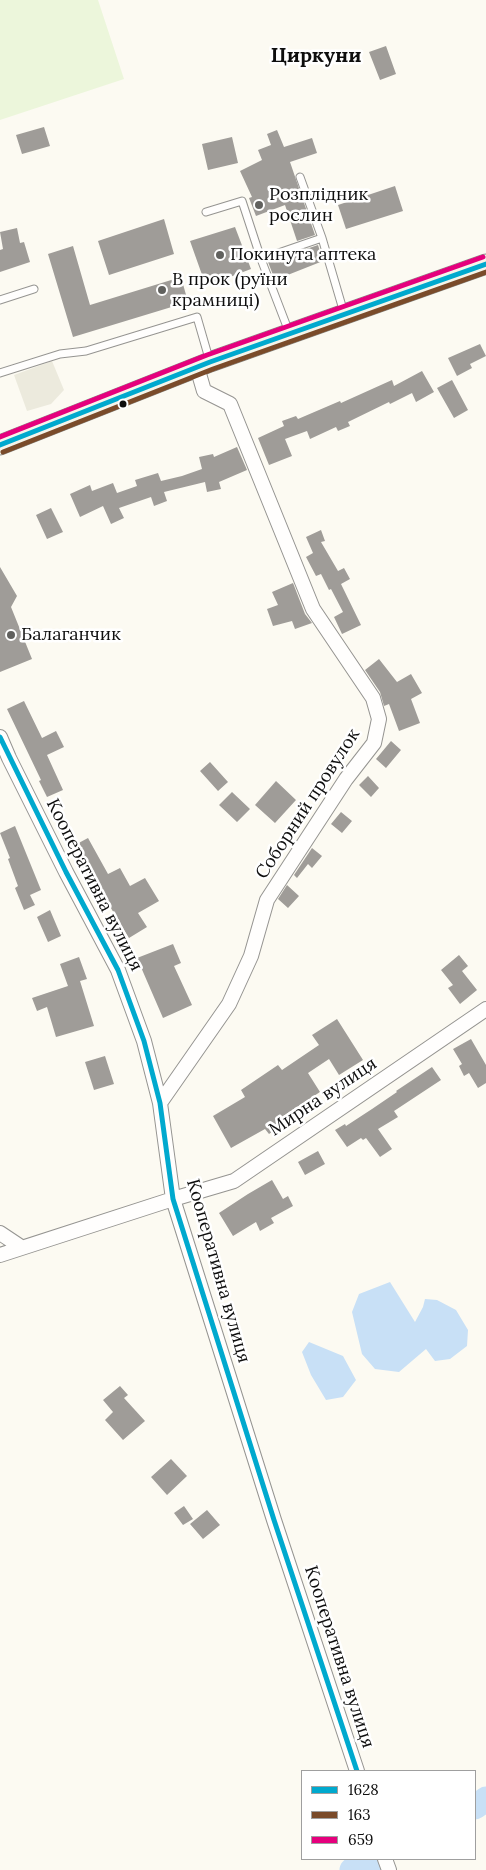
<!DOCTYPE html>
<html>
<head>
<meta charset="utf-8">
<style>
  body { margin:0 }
  #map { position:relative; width:486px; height:1870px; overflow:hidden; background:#fcfaf2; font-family:Lora,serif }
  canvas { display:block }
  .legend { position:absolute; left:301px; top:1770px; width:175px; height:90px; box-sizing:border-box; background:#fff; border:1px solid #9f9f9f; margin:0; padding:6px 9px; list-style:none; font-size:15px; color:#0e0e0e }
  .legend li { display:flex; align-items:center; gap:10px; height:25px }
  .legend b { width:25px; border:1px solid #9f9f9f }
</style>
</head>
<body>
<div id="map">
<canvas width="486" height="1870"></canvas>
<ul class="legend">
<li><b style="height:6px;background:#00a9ce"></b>1628</li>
<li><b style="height:6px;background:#7a4b2a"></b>163</li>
<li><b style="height:6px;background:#e5007d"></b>659</li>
</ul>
</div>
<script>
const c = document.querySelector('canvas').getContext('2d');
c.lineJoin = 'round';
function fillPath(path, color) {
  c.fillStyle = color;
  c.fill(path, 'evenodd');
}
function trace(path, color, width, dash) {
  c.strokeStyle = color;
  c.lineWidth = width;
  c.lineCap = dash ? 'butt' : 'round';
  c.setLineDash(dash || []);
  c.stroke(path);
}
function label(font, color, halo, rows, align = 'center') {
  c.font = font + ' Lora,serif';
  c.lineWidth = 5;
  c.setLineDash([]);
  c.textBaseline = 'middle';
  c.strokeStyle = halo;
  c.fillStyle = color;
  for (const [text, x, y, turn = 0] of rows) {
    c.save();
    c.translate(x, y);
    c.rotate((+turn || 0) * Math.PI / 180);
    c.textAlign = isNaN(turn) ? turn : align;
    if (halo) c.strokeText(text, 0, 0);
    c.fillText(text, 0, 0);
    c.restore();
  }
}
fillPath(new Path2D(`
  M0,0h98l26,79 -124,41z`), '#ecf6db');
fillPath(new Path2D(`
  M52,361l12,29 -13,14 -24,7 -13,-36z`), '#eceadd');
fillPath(new Path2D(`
  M390,1282l25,40 8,-15 2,-8 12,1 19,10 12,20 -1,16 -17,13 -15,2 -9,-12 -27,23 -24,-3 -13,-15 -10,-42 7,-18z
  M309,1342l34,14 13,24 -13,17 -17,3 -15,-25 -9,-23z`), '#c8e0f6');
trace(new Path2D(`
  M475,1807l11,-8
  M352,1870l23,-11`), '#c8e0f6', 25);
fillPath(new Path2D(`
  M386,46l10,28 -16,6 -11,-28z
  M44,127l6,19 -28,8 -6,-19z
  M277,130l7,17 28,-9 5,15 -27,9 25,73 -18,6 -12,-36 -29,11 -7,-18 3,-1 -12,-26 22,-11 -4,-10 13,-5 -4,-11z
  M232,137l6,26 -30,7 -6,-26z
  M395,186l8,25 -57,18 -8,-24z
  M164,219l10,35 -65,21 -11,-34z
  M235,227l16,42 -45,17 -16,-45z
  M17,228l3,15 4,-1 6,20 -30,10v-22l3,-1 -3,-17z
  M318,245l5,16 -48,19 -7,-18z
  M73,246l17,59 91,-28 7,25 -115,35 -25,-83z
  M480,344l6,12 -16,8 2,4 -15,8 -9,-18z
  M422,371l12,21 -18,10 -4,-9 -22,11 -1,-2 -41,20 2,4 -12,5 -2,-4 -26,12 -3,-8 -22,8 7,17 -23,9 -11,-27 26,-12 -2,-5 14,-5 2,3 42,-18 1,2 51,-23 2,6z
  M452,380l16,30 -14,8 -17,-30z
  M237,447l10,23 -28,12 2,7 -14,3 -2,-10 -41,10 3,9 -13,5 -3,-9 -32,11 5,10 -13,6 -8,-18 -23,11 -10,-23 20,-9 2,6 21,-8 4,10 20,-7 -2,-6 23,-7 3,8 21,-5 20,-7 -3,-12 14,-3 1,3z
  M51,508l12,24 -16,7 -11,-24z
  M321,530l4,11 -4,1 17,29 6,-3 6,11 -9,5 20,41 -19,9 -8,-17 9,-5 -12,-23 -2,1 -8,-16 -5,2 -10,-19 7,-4 -7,-16z
  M0,567l17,29 -6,11 21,52 -32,13z
  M293,583l12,31 7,9 -17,6 -3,-8 -19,5 -6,-17 11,-4 -6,-13z
  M379,659l18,23 14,-8 11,19 -11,6 9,24 -21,8 -10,-27 -5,2 -4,-14 -15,-22z
  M24,701l18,37 14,-7 8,16 -17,8 16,35 -16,7 -8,-16 2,-1 -34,-71z
  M391,741l10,9 -15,18 -10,-9z
  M210,762l18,20 -10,9 -18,-20z
  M368,776l11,12 -8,9 -12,-12z
  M276,781l20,19 -21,23 -20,-18z
  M232,792l18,17 -13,13 -18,-17z
  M341,812l11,9 -10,12 -11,-9z
  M15,826l26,64 -11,5 5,10 -11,5 -9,-22 3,-2 -10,-27 2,-1 -10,-25z
  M88,838l20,36 12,-6 10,18 15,-8 14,23 -21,12 9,14 -18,11 -29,-48 -5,3 -22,-47z
  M312,848l10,8 -10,12 -4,-4 -11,14 -3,-3z
  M287,885l12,11 -11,12 -10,-9z
  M50,910l11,26 -13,6 -11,-25z
  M173,944l8,19 -7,3 18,39 -29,13 -26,-60z
  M459,955l9,11 -6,5 15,19 -17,14 -12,-16 5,-3 -12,-15z
  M79,957l8,22 -7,2 14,45 -38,11 -9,-30 -10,4 -5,-13 36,-12 -8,-22z
  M337,1019l26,41 -24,15 -10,-16 -21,14 12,19 -43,28 4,6 -12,8 -4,-5 -34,19 -18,-32 32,-19 -4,-7 37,-25 4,5 37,-25 -7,-10z
  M471,1039l15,26v18l-8,5 -9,-15 -5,3 -5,-10 3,-2 -9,-15z
  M105,1056l9,28 -20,6 -9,-28z
  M432,1067l9,13 -47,31 4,6 -20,12 14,20 -12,8 -14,-19 -3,2 -2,-2 -14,9 -12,-17 10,-6 1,2 26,-17 25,-17 -1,-1z
  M318,1151l7,13 -20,11 -7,-13z
  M272,1180l11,19 5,-3 5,10 -22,12 3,5 -14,8 -4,-9 -23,14 -14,-23 29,-19z
  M120,1386l8,9 -4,3 21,23 -22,19 -18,-20 8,-8 -10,-12z
  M171,1459l16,17 -20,19 -16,-18z
  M184,1506l9,13 -10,6 -9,-12z
  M207,1510l13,15 -17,14 -13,-15z`), '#9f9c98');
const lane = new Path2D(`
  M300,177l22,61 22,75
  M206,212l36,-11 19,58
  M0,300l34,-11
  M289,332l-28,-73 61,-21
  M0,373l60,-19 26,-3 111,-34 13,45`);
const street = new Path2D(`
  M0,737l9,21 57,114 52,98 26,71 16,62 13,96 101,321 83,251
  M160,1103l69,-99 22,-48 16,-56 79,-121 28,-36 5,-24 -6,-21 -60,-89 -83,-205 -26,-13 -7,-24
  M0,1233l21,14
  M0,1255l173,-56 61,-18 252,-172
  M385,1859l4,11`);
const secondary = new Path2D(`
  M0,445l210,-83 276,-98`);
trace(lane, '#959491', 9);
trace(street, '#959491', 16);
trace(secondary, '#8c8b87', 21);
trace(lane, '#fffefd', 7);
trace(street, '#fffefd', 14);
trace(secondary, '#f5f5ea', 19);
trace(new Path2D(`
  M0,445l210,-83 276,-98
  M0,737l66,135 52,98 26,71 16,62 13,96 101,321 83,251`), '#00a9ce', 5);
trace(new Path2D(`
  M3,452l210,-83 273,-97`), '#7a4b2a', 5);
trace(new Path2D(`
  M0,437l207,-82 276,-98`), '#e5007d', 5);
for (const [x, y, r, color] of [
  [259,205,5,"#61615e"],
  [220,255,5,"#61615e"],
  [162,290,5,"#61615e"],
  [123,404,4.5,"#0e0e0e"],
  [11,635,5,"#61615e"]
]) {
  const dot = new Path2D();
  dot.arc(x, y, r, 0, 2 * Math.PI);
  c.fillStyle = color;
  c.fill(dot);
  trace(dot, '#fff', 2);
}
label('18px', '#0e0e0e', '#fff', [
  ["Розплідник",269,195],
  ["рослин",269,216],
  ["Покинута аптека",230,255],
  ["В прок (руїни",172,280],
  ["крамниці)",172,301],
  ["Балаганчик",21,635]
], 'left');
label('18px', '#0e0e0e', '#fff', [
  ["Соборний провулок",308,804,-57],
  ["Кооперативна вулиця",94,885,63],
  ["Мирна вулиця",323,1097,-34],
  ["Кооперативна вулиця",218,1271,74],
  ["Кооперативна вулиця",339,1657,72]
]);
label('bold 20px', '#0e0e0e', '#fff', [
  ["Циркуни",316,56]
]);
</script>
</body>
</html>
